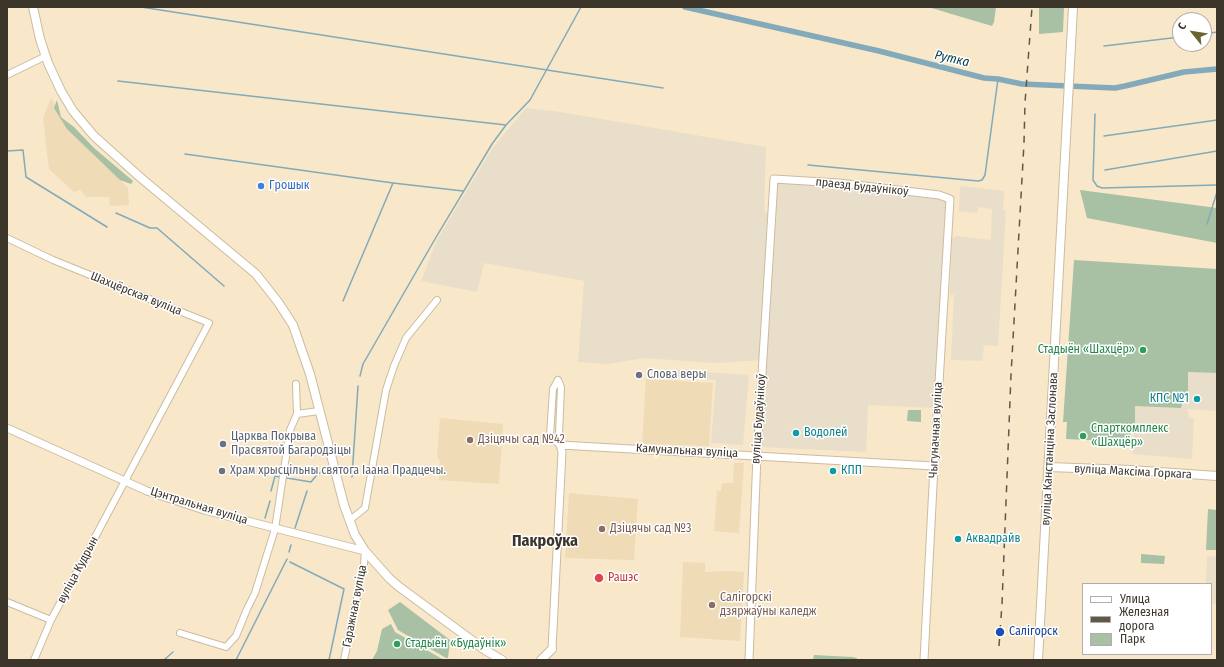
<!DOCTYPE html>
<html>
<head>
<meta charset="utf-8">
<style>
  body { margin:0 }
  #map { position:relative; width:1224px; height:667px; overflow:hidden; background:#f8e7c9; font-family:"Fira Sans Condensed",sans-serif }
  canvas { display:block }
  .frame { position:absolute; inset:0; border:8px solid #3c352a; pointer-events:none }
  .legend { position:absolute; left:1082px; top:583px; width:130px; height:72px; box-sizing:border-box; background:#fff; border:1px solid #b1aeaa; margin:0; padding:5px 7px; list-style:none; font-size:12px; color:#3c352a }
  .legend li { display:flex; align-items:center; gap:8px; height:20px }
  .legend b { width:20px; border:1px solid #b1aeaa }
  .north { position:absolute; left:1172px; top:12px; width:40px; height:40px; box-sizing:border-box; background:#fff; border:1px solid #b1aeaa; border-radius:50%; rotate:300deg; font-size:11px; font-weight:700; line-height:16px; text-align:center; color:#3c352a }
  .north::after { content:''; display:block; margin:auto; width:14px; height:18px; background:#6c6430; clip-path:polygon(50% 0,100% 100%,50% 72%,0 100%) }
</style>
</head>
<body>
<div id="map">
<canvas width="1224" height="667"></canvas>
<div class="frame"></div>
<ul class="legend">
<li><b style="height:5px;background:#fff"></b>Улица</li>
<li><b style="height:5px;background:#61584a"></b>Железная дорога</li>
<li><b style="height:11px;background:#a8c0a3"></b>Парк</li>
</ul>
<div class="north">С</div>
</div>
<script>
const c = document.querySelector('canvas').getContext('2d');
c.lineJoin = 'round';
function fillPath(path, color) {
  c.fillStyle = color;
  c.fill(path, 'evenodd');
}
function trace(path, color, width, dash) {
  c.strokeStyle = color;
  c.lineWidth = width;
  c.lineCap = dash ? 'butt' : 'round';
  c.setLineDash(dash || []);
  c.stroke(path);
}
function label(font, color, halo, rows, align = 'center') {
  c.font = font + ' "Fira Sans Condensed",sans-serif';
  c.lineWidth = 3;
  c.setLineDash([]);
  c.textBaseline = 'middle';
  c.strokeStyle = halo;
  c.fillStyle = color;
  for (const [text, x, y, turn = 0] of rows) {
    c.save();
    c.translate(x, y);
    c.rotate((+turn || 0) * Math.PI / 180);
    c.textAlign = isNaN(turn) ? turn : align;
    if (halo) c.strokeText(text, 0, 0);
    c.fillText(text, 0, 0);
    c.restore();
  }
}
fillPath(new Path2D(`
  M51,98l11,21 66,69 1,17 -19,1 -1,-9h-22l-7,-7 -6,2 -25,-23 -6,-51z
  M646,379l67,4 -4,63 -67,-2z
  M440,418l63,6 -4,60 -60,-4 1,-19 -3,-5z
  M734,463h10l-5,70 -25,-2 3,-40h4l1,-8h11z
  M569,493l69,6 -4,61 -69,-2z
  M683,562l22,1v9l26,-1 13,1 -4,69 -60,-4z`), '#efdbb6');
fillPath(new Path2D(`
  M526,108l34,4 206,35 -2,65 5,1 -7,147 -46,3 -72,-5 -36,6 -30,-2 6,-81 -100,-18 -7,29 -56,-11 16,-41 55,-91z
  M776,181l170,19 -12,208 -66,-3 -2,47 -106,-5z
  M960,186l44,5 -1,19 3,1 -8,135 -14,-1 -2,16 -31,-1 3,-65h-4l2,-56 4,-3 35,4 1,-31 -13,-2 -2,6 -18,-2z
  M675,370l74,5 -6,70 -32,-2 5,-63 -41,-4z
  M1188,372l29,1v38l-30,-2 2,9h5l-2,41 -59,-5 2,-49 46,3 2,-11h5z
  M1207,556l10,1v47l-6,-1v-19h-5z`), '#e9dec9');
fillPath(new Path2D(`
  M928,7h68l-2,15 -2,4z
  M1039,7h25l-1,25 -24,2z
  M57,100l4,17 5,4 8,6 20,21 39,33 -2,3 -11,-4 -53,-51 -13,-21z
  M1080,190l137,18v35l-130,-25z
  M1074,260l143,9v104l-29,-1v19l-3,1 -4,16 -46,-2v17l-4,1 -1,18 -64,-3 1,-17h-4z
  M908,410h13v12l-14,-1z
  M1208,509l9,1v40h-11z
  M1141,554l24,2 -1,8 -23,-1z
  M400,602l50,38 -2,18h-2l-48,-28 -10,-20z
  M391,624l4,8 49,28h-72l5,-9 5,-22z
  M814,655l38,2 5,1 -1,2h-43z`), '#a8c0a3');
trace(new Path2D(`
  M141,7l522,81
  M1204,34l13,-2
  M1104,46l76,-9
  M118,81l388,44
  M1095,114l-2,66 4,6 5,2 115,-3
  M1104,136l113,-16
  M7,151l16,-1 3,27 81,50
  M185,154l208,29 70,8
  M808,165l170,16 4,-1 3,-5 13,-96
  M1105,170l112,-19
  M116,213l34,15h7l67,58
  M1207,224l10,-32
  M343,301l50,-118
  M360,376l3,-12 72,-125 57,-95 14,-19 24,-25 51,-93
  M352,477l6,-91
  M287,478l24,4 5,-6 6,-5
  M271,491l4,-15 4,1
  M265,518l5,-17
  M295,528l12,-37
  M289,552l2,-7
  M290,562l54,27 -15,71
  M164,660l9,-8
  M236,660l51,-101`), '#82aaba', 1.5);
trace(new Path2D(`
  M685,7l194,44 105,27 14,1 24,5 93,4 10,-2 59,-14 33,-3`), '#82aaba', 5.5);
const minor = new Path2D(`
  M7,75l39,-19
  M7,238l46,22 156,63 -158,297 -17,40
  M558,380l-5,9 -3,47 10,9
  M558,380l3,7 -2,47 1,11
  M297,414l22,-3
  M350,520l15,-12 21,-118 8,-24 12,-28 31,-38
  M7,602l44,18
  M180,633l46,14 10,-11 11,-27 8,-16 20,-64 15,-99 7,-16 -1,-30
  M344,660l20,-96 1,-13`);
const tertiary = new Path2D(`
  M7,428l140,63 57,19 161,41
  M552,649l10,-197 -2,-7 374,21
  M749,660l8,-205 17,-276 65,4 100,12 11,4 -16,267 -10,194`);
const secondary = new Path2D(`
  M33,7l7,32 8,24 13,28 12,20 21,25 47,42 115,96 22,28 15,23 17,49 34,131 11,30 10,16 24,27 9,8 87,64 17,10
  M1049,467l82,3 86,6
  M541,660l11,-11
  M1038,660l35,-653`);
trace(minor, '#ccbc9f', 8);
trace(tertiary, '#ccbc9f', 9);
trace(secondary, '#ccbc9f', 10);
trace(minor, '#fff', 6);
trace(tertiary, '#fff', 7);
trace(secondary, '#fff', 8);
trace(new Path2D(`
  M999,646l3,-42 9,-229 13,-232 1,-40 7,-96`), '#61584a', 1.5, [7, 7]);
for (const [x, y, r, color] of [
  [261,186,4,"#3f7fe0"],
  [1143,350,4,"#2e9e5b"],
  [639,375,4,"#6b7280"],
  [1197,399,4,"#0f9aa8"],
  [796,433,4,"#0f9aa8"],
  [1083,436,4,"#2e9e5b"],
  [470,440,4,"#8d6e63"],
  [223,444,4,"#6b7280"],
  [222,471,4,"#6b7280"],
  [833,471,4,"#0f9aa8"],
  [602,529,4,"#8d6e63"],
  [958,539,4,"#0f9aa8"],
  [599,578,5,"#e0444e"],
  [712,605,4,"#8d6e63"],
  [1000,632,5,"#1a4fb4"],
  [397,644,4,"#2e9e5b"]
]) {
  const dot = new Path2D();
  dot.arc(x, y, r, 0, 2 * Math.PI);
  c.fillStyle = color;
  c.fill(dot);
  trace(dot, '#fff', 1.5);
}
label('12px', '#366cbe', '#fff', [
  ["Грошык",269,186]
], 'left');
label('12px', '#3c352a', '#fff', [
  ["праезд Будаўнікоў",862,187,6],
  ["Шахцёрская вуліца",136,294,22],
  ["вуліца Будаўнікоў",759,419,-86],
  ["Чыгуначная вуліца",936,430,-87],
  ["вуліца Канстанціна Заслонава",1050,449,-87],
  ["Камунальная вуліца",687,451,3],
  ["вуліца Максіма Горкага",1133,472,3],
  ["Цэнтральная вуліца",199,506,17],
  ["вуліца Кудрын",78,570,-62],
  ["Гаражная вуліца",355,606,-79]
]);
label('12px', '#27864d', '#fff', [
  ["Стадыён «Шахцёр»",1135,350,"right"],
  ["Спарткомплекс",1091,429],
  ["«Шахцёр»",1091,443],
  ["Стадыён «Будаўнік»",405,644]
], 'left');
label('12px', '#5b616d', '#fff', [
  ["Слова веры",647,375],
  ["Царква Покрыва",231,437],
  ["Прасвятой Багародзіцы",231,451],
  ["Храм хрысцільны святога Іаана Прадцечы.",230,471]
], 'left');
label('12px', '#0d838f', '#fff', [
  ["КПС №1",1189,399,"right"],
  ["Водолей",804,433],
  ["КПП",841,471],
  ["Аквадрайв",966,539]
], 'left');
label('12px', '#785e54', '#fff', [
  ["Дзіцячы сад №42",478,440],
  ["Дзіцячы сад №3",610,529],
  ["Салігорскі",720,598],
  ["дзяржаўны каледж",720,612]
], 'left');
label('12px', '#be3a42', '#fff', [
  ["Рашэс",608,578]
], 'left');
label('12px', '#164399', '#fff', [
  ["Салігорск",1009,632]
], 'left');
label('italic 13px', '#003d4e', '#fff', [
  ["Рутка",952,59,13]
]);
label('bold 16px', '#3c352a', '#fff', [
  ["Пакроўка",545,542]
]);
</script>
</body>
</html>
